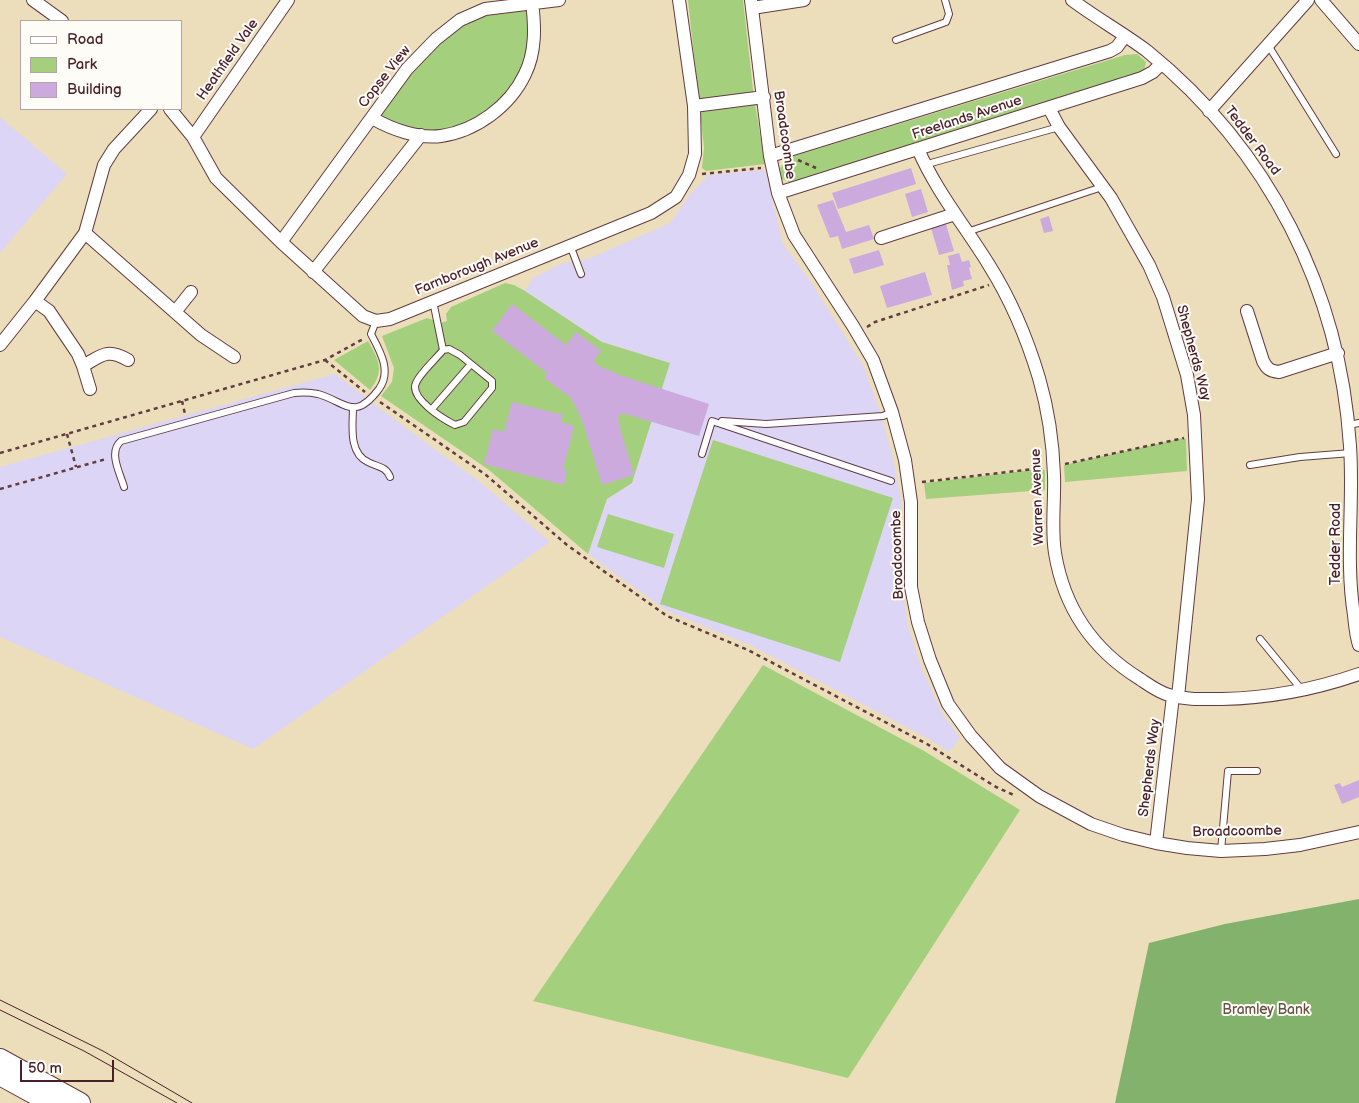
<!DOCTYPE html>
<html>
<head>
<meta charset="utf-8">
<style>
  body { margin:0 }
  #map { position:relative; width:1359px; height:1103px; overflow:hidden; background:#ecdebb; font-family:"Balsamiq Sans",sans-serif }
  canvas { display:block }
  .legend { position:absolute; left:20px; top:20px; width:162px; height:90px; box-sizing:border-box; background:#fdfcf7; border:1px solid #b5a4a5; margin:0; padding:6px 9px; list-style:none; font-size:15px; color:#4a1f2b }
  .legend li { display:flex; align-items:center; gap:10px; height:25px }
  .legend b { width:25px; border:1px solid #b5a4a5 }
  .scale { position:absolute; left:20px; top:1060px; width:94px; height:22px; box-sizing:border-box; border:2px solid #4a1f2b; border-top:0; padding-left:6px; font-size:15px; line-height:18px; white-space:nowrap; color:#4a1f2b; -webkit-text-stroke:4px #fdfcf7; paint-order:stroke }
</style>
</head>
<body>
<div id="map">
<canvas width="1359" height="1103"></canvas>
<ul class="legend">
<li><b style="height:6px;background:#fff"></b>Road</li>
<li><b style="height:14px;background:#a4d07d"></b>Park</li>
<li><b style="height:14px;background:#cad"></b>Building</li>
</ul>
<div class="scale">50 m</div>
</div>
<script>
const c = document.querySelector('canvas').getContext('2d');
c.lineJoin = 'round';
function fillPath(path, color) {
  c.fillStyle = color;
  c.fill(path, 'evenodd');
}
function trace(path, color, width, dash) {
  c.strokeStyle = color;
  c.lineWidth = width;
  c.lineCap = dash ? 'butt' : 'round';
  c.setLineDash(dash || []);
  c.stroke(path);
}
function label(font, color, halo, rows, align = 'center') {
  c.font = font + ' "Balsamiq Sans",sans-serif';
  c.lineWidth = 4;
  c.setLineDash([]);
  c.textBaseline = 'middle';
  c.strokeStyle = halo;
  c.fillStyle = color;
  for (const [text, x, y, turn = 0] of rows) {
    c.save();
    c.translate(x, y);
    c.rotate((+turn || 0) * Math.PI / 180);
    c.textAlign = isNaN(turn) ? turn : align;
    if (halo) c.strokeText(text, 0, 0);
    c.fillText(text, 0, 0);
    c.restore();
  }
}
fillPath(new Path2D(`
  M0,117l67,57 -67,79z
  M765,170l18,74 27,37 53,84 17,47 13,46 8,42 -1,44 2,47 6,35 13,41 20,44 19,27 -11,14 -18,-12 -181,-95 -83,-34 -79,-57 19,-55 25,-17 38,-119 -68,-21 -77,-51 8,-13 30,-15 25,-4 82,-36 20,-29 19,-19z
  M335,374l68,52 78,57 69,59 -297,207 -253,-112v-170z`), '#dcd5f6');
fillPath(new Path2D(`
  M688,0h55l11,98 11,66 -59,7 -4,-3 2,-20z
  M532,2l1,46 -35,62 -57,26 -69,-18 35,-49 53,-49z
  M1137,54l9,8 -2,9 -352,112 -10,-4 -2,-11 5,-6 6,-1 3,-5 331,-101z
  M505,283l9,2 11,6 77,51 68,21 -38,120 -25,16 -19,55 -99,-84 -108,-74 11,-14 2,-14 -12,-32 45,-18 6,2 2,5 12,-4 -1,-7 5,-7z
  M368,341c11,19 17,30 2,49l-36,-30z
  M1183,438l3,1 1,32 -122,11 -1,-17z
  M713,440l180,58 -53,164 -180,-58z
  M1040,469l5,1v20l-119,9 -2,-16z
  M608,514l66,20 -10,34 -67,-21z
  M763,665l161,86 96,59 -172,268 -315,-77z`), '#a4d07d');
fillPath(new Path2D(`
  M1359,899v204h-244l34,-160 76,-19z`), '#83b26c');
fillPath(new Path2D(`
  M911,168l5,16 -78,25 -6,-16z
  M921,189l7,23 -16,5 -7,-23z
  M833,200l13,32 23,-7 5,14 -32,10 -4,-13 -8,2 -13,-33z
  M1049,216l4,15 -9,2 -4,-14z
  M946,224l8,27 -15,4 -8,-27z
  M879,250l5,15 -30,9 -5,-15z
  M959,253l3,9 7,-2 2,7 -2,1 3,11 -9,2 1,5 -12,4 -5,-25h3l-2,-9z
  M925,272l7,23 -45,13 -7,-22z
  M512,304l54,41 10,-13 25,19 -8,11 8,5 21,9 87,28 -10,32 -77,-23 -4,4 2,11 14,47 -32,10 -20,-65 -11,-22 -27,-20 3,-5 -55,-42z
  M512,402l51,13 -2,7 13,4 -11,44h4l-3,15 -80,-21 9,-35 11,3z
  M1359,780v17l-17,7 -8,-19 6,-2 2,4z`), '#cad');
const service = new Path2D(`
  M896,40l50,-18 3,-8 -4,-14
  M1268,45l68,109
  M924,165l135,-38
  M967,232l135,-45
  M570,245l11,29
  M433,301l10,49
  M449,349l11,6 32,26v7l-28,34 -9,3c-12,-6 -46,-27 -39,-42 4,-10 20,-24 27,-33z
  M353,407c0,17 -5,46 15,55 9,5 18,4 22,15
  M432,409l39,-45
  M722,421l44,3 117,-8 9,-4
  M1349,425l10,-2
  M702,454l10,-33 179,60
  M1250,465l50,-8 51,-4
  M124,487c-4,-14 -16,-35 -3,-46l173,-48c9,-1 15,-1 24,1 28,8 36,28 61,-5 13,-18 1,-38 -8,-55l5,-13
  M1260,639l42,51
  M1221,851l7,-80h29`);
const minor = new Path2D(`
  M33,0l29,21
  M751,0l19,156 8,37 16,42 59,91 20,34 19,52 13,48 6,42v85l7,35 12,38 18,44 23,32 29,32 39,28 52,28 32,11 33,8 31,5 34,3 44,-2 35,-4 59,-13
  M1072,0c24,18 51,33 75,51 122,99 193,239 203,395 4,57 -5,113 4,169 1,10 2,21 5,30
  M1321,0l38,44
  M752,8l52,-8
  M694,106l70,-9
  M1049,108l10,19 52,71 38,67 14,32 24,78 7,40 4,84 -20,198
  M170,109l23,28 23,41 65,64 82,74 13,5 14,-2 261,-106 25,-16 13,-22 6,-21 -1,-48 -15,-106
  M1209,111l99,-111
  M372,118c19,11 46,21 69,18 35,-5 69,-30 84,-62 11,-22 10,-48 7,-72
  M193,137l95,-137
  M918,149c18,42 47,77 71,116 22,35 38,73 50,113 9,31 14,65 15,97 1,26 -3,53 1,78 9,55 38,97 85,126 9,6 18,13 29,16 17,5 35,4 53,4 49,-1 91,-9 137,-25
  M770,156l340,-105 7,-4 8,-11
  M778,193l364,-115 11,-6 8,-8
  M85,233l116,102 33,22
  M881,238l74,-24
  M281,242l126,-173 29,-30 24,-19 25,-11 74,-9
  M313,272l108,-137
  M35,301l14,10 29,43 5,12 7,23
  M1247,311l16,50c4,8 7,10 16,11l59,-19
  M175,312l16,-20
  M0,345l35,-44 50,-68 19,-68 10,-16 37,-40
  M83,366c19,-11 24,-18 45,-6
  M1156,843l17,-147`);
const primary = new Path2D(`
  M0,1059l80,44
  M0,1075l51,28`);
trace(service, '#623c41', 8);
trace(minor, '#623c41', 14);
trace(primary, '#623c41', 22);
trace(new Path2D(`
  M798,160l18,8
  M702,174l59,-6
  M867,327l8,-5 114,-37
  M325,360l40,32
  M182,401l3,13
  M380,402l106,73 81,70 100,71 81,34 179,94 69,43 20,9
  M67,434l9,33
  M0,453l325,-93 40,-22
  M1065,464l119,-26
  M922,482l120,-14
  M0,489l106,-30`), '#623c41', 2.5, [4, 4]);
trace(service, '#fff', 6);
trace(minor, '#fff', 12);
trace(primary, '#fff', 20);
trace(new Path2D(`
  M0,1000l103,51 89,52
  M0,1010l84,41 93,52`), '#4a1f2b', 1);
label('14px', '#4a1f2b', '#fdfcf7', [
  ["Heathfield Vale",228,60,-55],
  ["Copse View",385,77,-52],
  ["Freelands Avenue",967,118,-18],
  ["Broadcoombe",784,135,82],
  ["Tedder Road",1252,141,53],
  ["Farnborough Avenue",477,267,-22],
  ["Shepherds Way",1193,353,75],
  ["Warren Avenue",1038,497,-92],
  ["Tedder Road",1336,544,-90],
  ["Broadcoombe",898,555,-92],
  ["Shepherds Way",1150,768,-83],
  ["Broadcoombe",1237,832,-1]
]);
label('14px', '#655444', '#fdfcf7', [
  ["Bramley Bank",1266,1010]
]);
</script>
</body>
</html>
